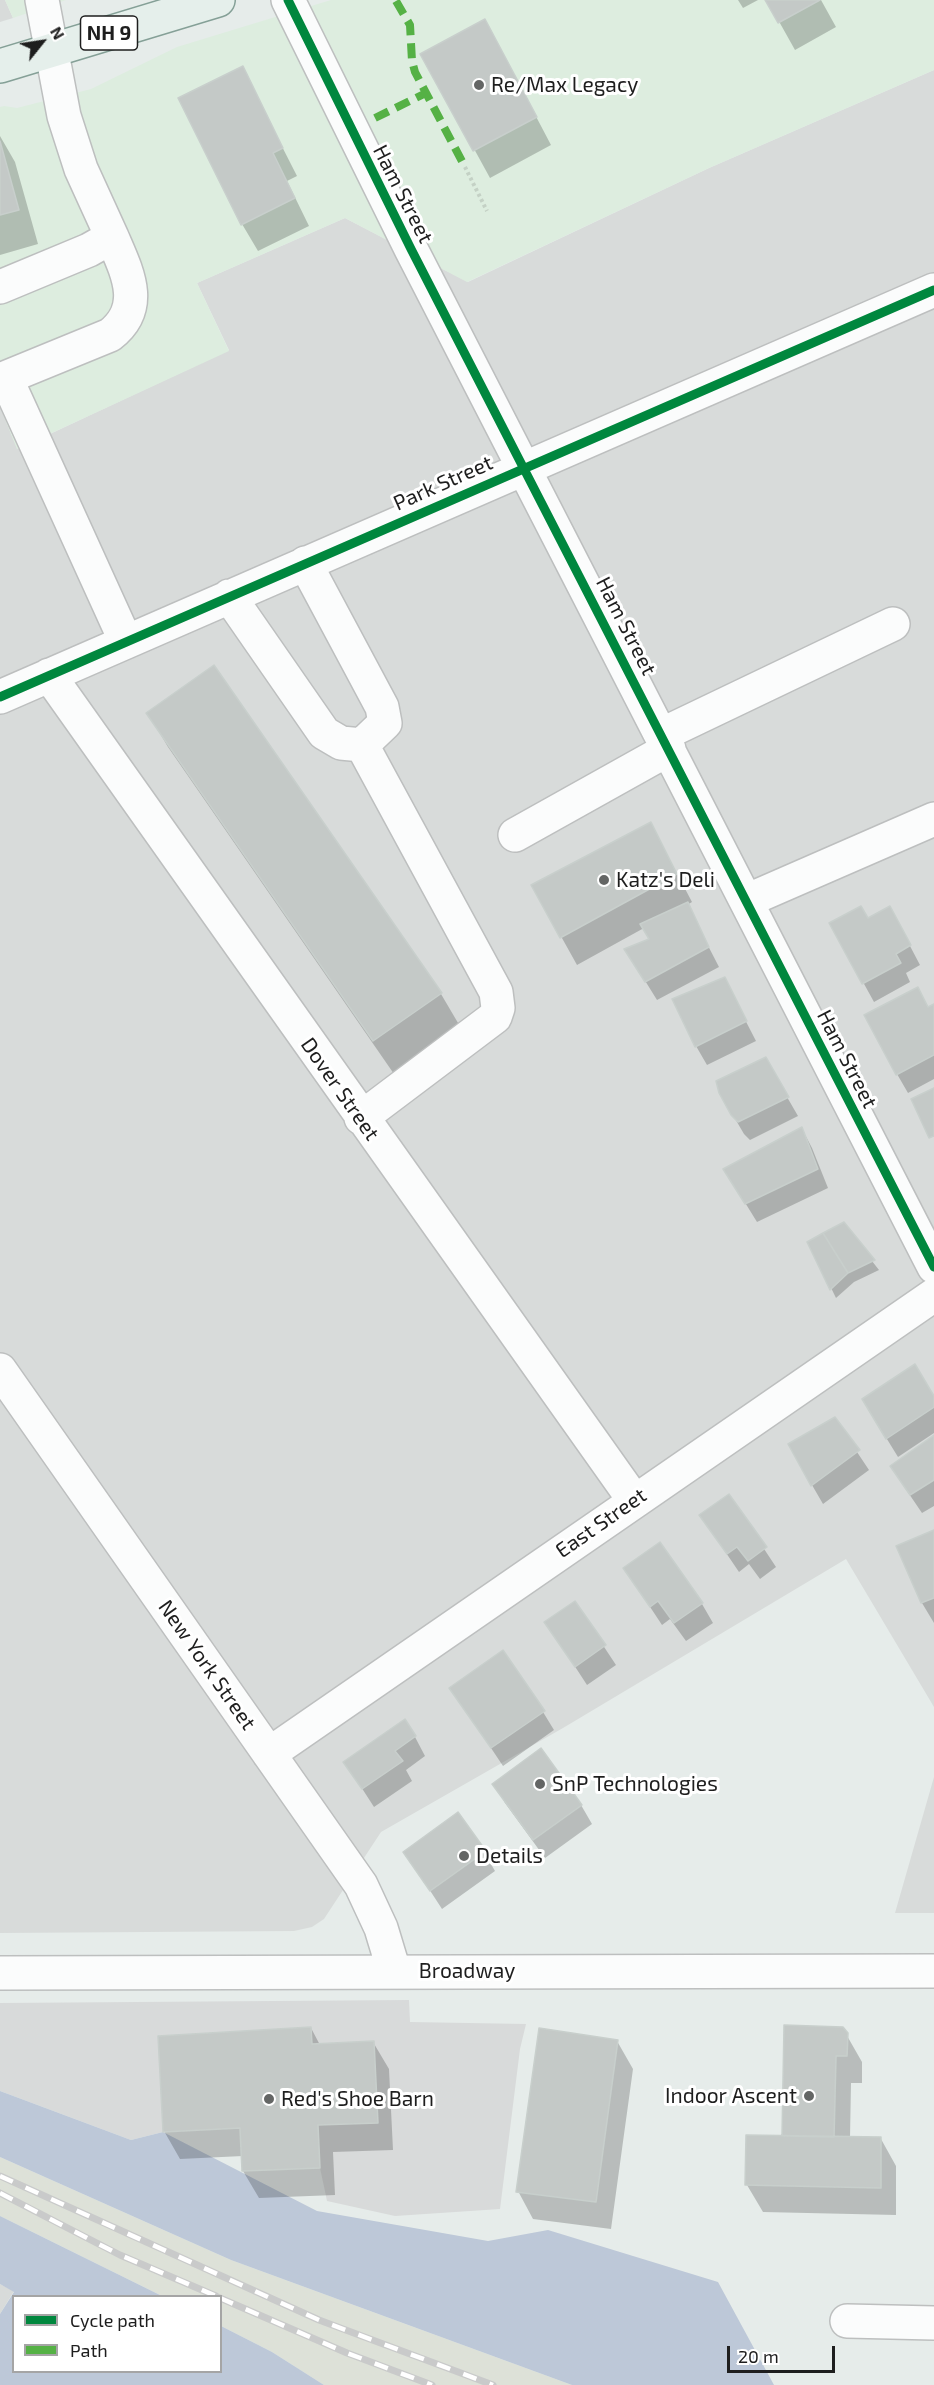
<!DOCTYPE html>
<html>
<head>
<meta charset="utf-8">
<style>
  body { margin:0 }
  #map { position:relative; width:934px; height:2385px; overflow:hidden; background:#e6ecea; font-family:"Exo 2",sans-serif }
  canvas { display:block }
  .legend { position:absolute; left:12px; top:2295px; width:210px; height:78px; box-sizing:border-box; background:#fff; border:2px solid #a5a5a5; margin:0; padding:8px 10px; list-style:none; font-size:18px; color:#1e1e1e }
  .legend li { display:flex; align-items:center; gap:12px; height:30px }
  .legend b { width:30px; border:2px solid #a5a5a5 }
  .north { position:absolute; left:12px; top:12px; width:60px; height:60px; -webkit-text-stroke:4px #fff; paint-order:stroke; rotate:60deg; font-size:16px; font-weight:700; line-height:24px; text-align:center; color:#1e1e1e }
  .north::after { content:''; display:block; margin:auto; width:21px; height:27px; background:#1e1e1e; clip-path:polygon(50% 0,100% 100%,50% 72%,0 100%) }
  .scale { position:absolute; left:727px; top:2346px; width:108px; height:27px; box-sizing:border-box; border:3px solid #1e1e1e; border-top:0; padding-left:8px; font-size:18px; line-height:21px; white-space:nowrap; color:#1e1e1e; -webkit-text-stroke:4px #fff; paint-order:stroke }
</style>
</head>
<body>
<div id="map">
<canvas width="934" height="2385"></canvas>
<ul class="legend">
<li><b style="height:8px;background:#00873e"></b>Cycle path</li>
<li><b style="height:8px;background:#55b145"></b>Path</li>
</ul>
<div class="north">N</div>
<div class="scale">20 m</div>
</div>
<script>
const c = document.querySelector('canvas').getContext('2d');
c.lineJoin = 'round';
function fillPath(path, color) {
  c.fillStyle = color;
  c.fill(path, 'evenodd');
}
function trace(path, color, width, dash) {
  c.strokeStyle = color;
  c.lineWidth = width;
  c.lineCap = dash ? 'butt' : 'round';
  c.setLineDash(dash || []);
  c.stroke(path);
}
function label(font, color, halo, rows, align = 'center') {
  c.font = font + ' "Exo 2",sans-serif';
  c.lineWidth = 6;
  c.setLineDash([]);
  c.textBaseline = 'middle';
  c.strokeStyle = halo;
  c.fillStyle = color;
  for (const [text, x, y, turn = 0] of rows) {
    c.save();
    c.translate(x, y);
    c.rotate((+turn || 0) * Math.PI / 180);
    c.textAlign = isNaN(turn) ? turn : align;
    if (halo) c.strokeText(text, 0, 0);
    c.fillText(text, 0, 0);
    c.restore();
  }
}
fillPath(new Path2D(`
  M0,0h5l8,18 -13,4z
  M934,70v1637l-88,-148 -283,169 -182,104 -57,87 -12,8 -18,4 -294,2v-1526l18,42 211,-99 -32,-67 148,-65 123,64 241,-114z
  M934,1777v136h-39z
  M0,2284l14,7 -14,23z`), '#d8dbda');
fillPath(new Path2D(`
  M5,0h61l-53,18z
  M331,0h603v70l-225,98 -242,114 -122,-64 -148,65 32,68 -212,98 -17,-42v-300l4,-1 13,2 74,-19 86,-42z`), '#ddeddf');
fillPath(new Path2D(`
  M0,2157l231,103 341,125h-248l-52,-33 -51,-26 -1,-30h-58l-162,-80z`), '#dde1d8');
fillPath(new Path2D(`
  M409,2000l1,22 116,2 -6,25 -20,160 -105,7 -68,-15 -7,-33 -2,-43 60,-3 -5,-81 -61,3 -1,-17 -153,9 5,96 -32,8 -131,-49v-88z`), '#d8dada');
fillPath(new Path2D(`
  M0,2091l131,49 32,-8 154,79 171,30 60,-11 170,52 56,103h-202l-341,-125 -231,-103z
  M0,2216l162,80h-148v76h206l1,-46 51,26 52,33h-324v-71l14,-22 -14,-8z`), '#bdc8d8');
fillPath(new Path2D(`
  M738,0h20l-15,8z
  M767,0h54l15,27 -41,23z
  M500,48l51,97 -61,33 -68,-124z
  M242,68l55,108 -10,5 22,45 -51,25 -16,-27z
  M0,136l15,26 23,82 -38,11z
  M148,713l293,281 20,34 -67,46 -226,-327z
  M651,824l41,78 -5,3 32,62 -62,33 -31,-50 25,-11 -7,-11 -67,37 -44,-79z
  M868,920l32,7 20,38 -14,8 4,9 -36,20 -43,-78z
  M724,979l32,62 -49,24 -11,-19z
  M934,1005v74l-26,14 -11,-19 31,-66z
  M765,1059l33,57 -48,24 -6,-6 -24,-41z
  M802,1129l10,19 16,40 -71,34 -21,-34z
  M843,1224l36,46 -25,12 -18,16 -27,-55z
  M934,1399v34l-36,24 -24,-39z
  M835,1419l34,51 -46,34 -11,-19z
  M934,1437v69l-12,7 -19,-28z
  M729,1496l47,71 -16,12 -11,-15 -10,8 -38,-56z
  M934,1532v91l-12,-20 -24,-56z
  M625,1569l77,35 11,19 -27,18 -16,-22 -8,6z
  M575,1603l41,62 -29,20 -41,-63z
  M451,1688l92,24 11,18 -51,36z
  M415,1737l10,19 -19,14 6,11 -38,26 -29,-45z
  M494,1784l87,21 11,19 -47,34 -40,-55z
  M405,1852h79l11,19 -53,38z
  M311,2028l9,17 53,-3 16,27 4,81 -60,2 2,43 -76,3 -16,-27v-15l-63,3 -16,-28z
  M846,2034l16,28v21h-11l-1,55 31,1 15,27v49l-133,-3 -16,-27 37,-48z
  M617,2041l16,28 -22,160 -78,-10 -15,-28z`), '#0003');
const building = new Path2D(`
  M765,0h55l-42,23z
  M485,19l52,98 -64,34 -53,-97z
  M243,66l40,82 -10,5 22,45 -54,27 -63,-127z
  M0,141l19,69 -19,5z
  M214,665l228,328 -69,48 -227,-328z
  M651,822l26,52 -117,64 -29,-53z
  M688,902l21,45 -64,35 -21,-33 25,-10 -9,-15z
  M861,906l7,12 22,-12 21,39 -15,9 5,9 -39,21 -33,-61z
  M725,977l22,44 -52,26 -23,-48z
  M918,987l10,20 6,-3v51l-38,20 -32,-60z
  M766,1057l23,40 -51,25 -7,-7 -12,-22 -3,-12z
  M934,1088v48l-5,2 -18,-39z
  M802,1127l16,42 -73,35 -22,-35z
  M844,1222l31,38 -27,13 -25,-40z
  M823,1233l25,40 -18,17 -23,-48z
  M915,1364l19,32v11l-48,32 -24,-40z
  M835,1417l25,33 -49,36 -23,-42z
  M934,1435v45l-24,15 -20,-29z
  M729,1494l38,53 -19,14 -11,-14 -10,7 -28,-39z
  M934,1530v68l-13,5 -25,-57z
  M660,1542l43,61 -29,20 -16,-22 -8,6 -27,-39z
  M575,1601l31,44 -31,22 -31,-45z
  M503,1650l42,61 -54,37 -42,-60z
  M405,1719l11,17 -21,15 8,10 -41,28 -19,-27z
  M541,1748l41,57 -49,35 -41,-56z
  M458,1812l28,39 -56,40 -27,-39z
  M784,2025l59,2 5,6 -1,23h-11l-2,81 -52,-1z
  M311,2027l1,17 62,-3 4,82 -60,2 2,43 -78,3 -2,-43 -77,4 -5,-96z
  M539,2028l79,12 -22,162 -80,-10z
  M746,2135l135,2v51l-136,-3z`);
fillPath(building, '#c4c9c7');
trace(building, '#c8cfcc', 1.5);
const minor = new Path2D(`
  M42,0l22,116 17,53 31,68
  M288,0l123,249 523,1018
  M0,287l89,-37 23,-13c15,35 34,70 -2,98l-110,45
  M6,378l120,264
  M305,563l77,144 3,16 -23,22
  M229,596l95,137 17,10 21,2 134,247 2,16 -3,9 -134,101
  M49,675l585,825
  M0,697l934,-407
  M661,735l232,-111
  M515,835l154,-86
  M746,901l188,-82
  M0,1370l361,515 20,43 13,43
  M269,1754l665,-459
  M0,1973l934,-2
  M847,2321l87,2`);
const major = new Path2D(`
  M0,66l218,-66`);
trace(minor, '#bdbfbf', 36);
trace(major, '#85a097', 36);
trace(new Path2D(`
  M465,167l22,44`), '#c4d1c5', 4, [3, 3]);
trace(minor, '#fbfcfc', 33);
trace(major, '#e5efeb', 33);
const rail = new Path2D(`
  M0,2176l319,144 174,65
  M0,2193l120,62 96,41
  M220,2298l127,55 85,32`);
trace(rail, '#c9caca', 7);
trace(rail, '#fff', 4.5, [14]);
trace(new Path2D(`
  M396,1l14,24 2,36 3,11 50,95
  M375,118l51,-25`), '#55b145', 8, [15, 8]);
trace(new Path2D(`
  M288,0l123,249 523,1018
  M0,697l934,-407`), '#00873e', 9);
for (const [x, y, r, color] of [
  [479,85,6,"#646665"],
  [604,880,6,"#646665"],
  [540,1784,6,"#646665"],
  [464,1856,6,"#646665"],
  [809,2096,6,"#646665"],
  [269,2099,6,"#646665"]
]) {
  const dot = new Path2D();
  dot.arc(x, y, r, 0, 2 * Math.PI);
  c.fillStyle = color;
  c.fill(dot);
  trace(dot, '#fff', 2);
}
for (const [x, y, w] of [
  [109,33,57]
]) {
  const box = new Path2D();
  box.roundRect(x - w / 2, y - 17, w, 34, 4.5);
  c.fillStyle = '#fff';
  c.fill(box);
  trace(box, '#1e1e1e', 1.5);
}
label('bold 20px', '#1e1e1e', null, [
  ["NH 9",109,33]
]);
label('21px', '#1e1e1e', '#fff', [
  ["Re/Max Legacy",491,85],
  ["Katz's Deli",616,880],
  ["SnP Technologies",552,1784],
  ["Details",476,1856],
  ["Indoor Ascent",797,2096,"right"],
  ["Red's Shoe Barn",281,2099]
], 'left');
label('21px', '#1e1e1e', '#fff', [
  ["Ham Street",403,194,63],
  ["Park Street",443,483,-24],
  ["Ham Street",626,626,63],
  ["Ham Street",847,1059,63],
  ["Dover Street",340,1089,55],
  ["East Street",601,1523,-35],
  ["New York Street",207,1665,55],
  ["Broadway",467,1971]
]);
</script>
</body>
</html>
